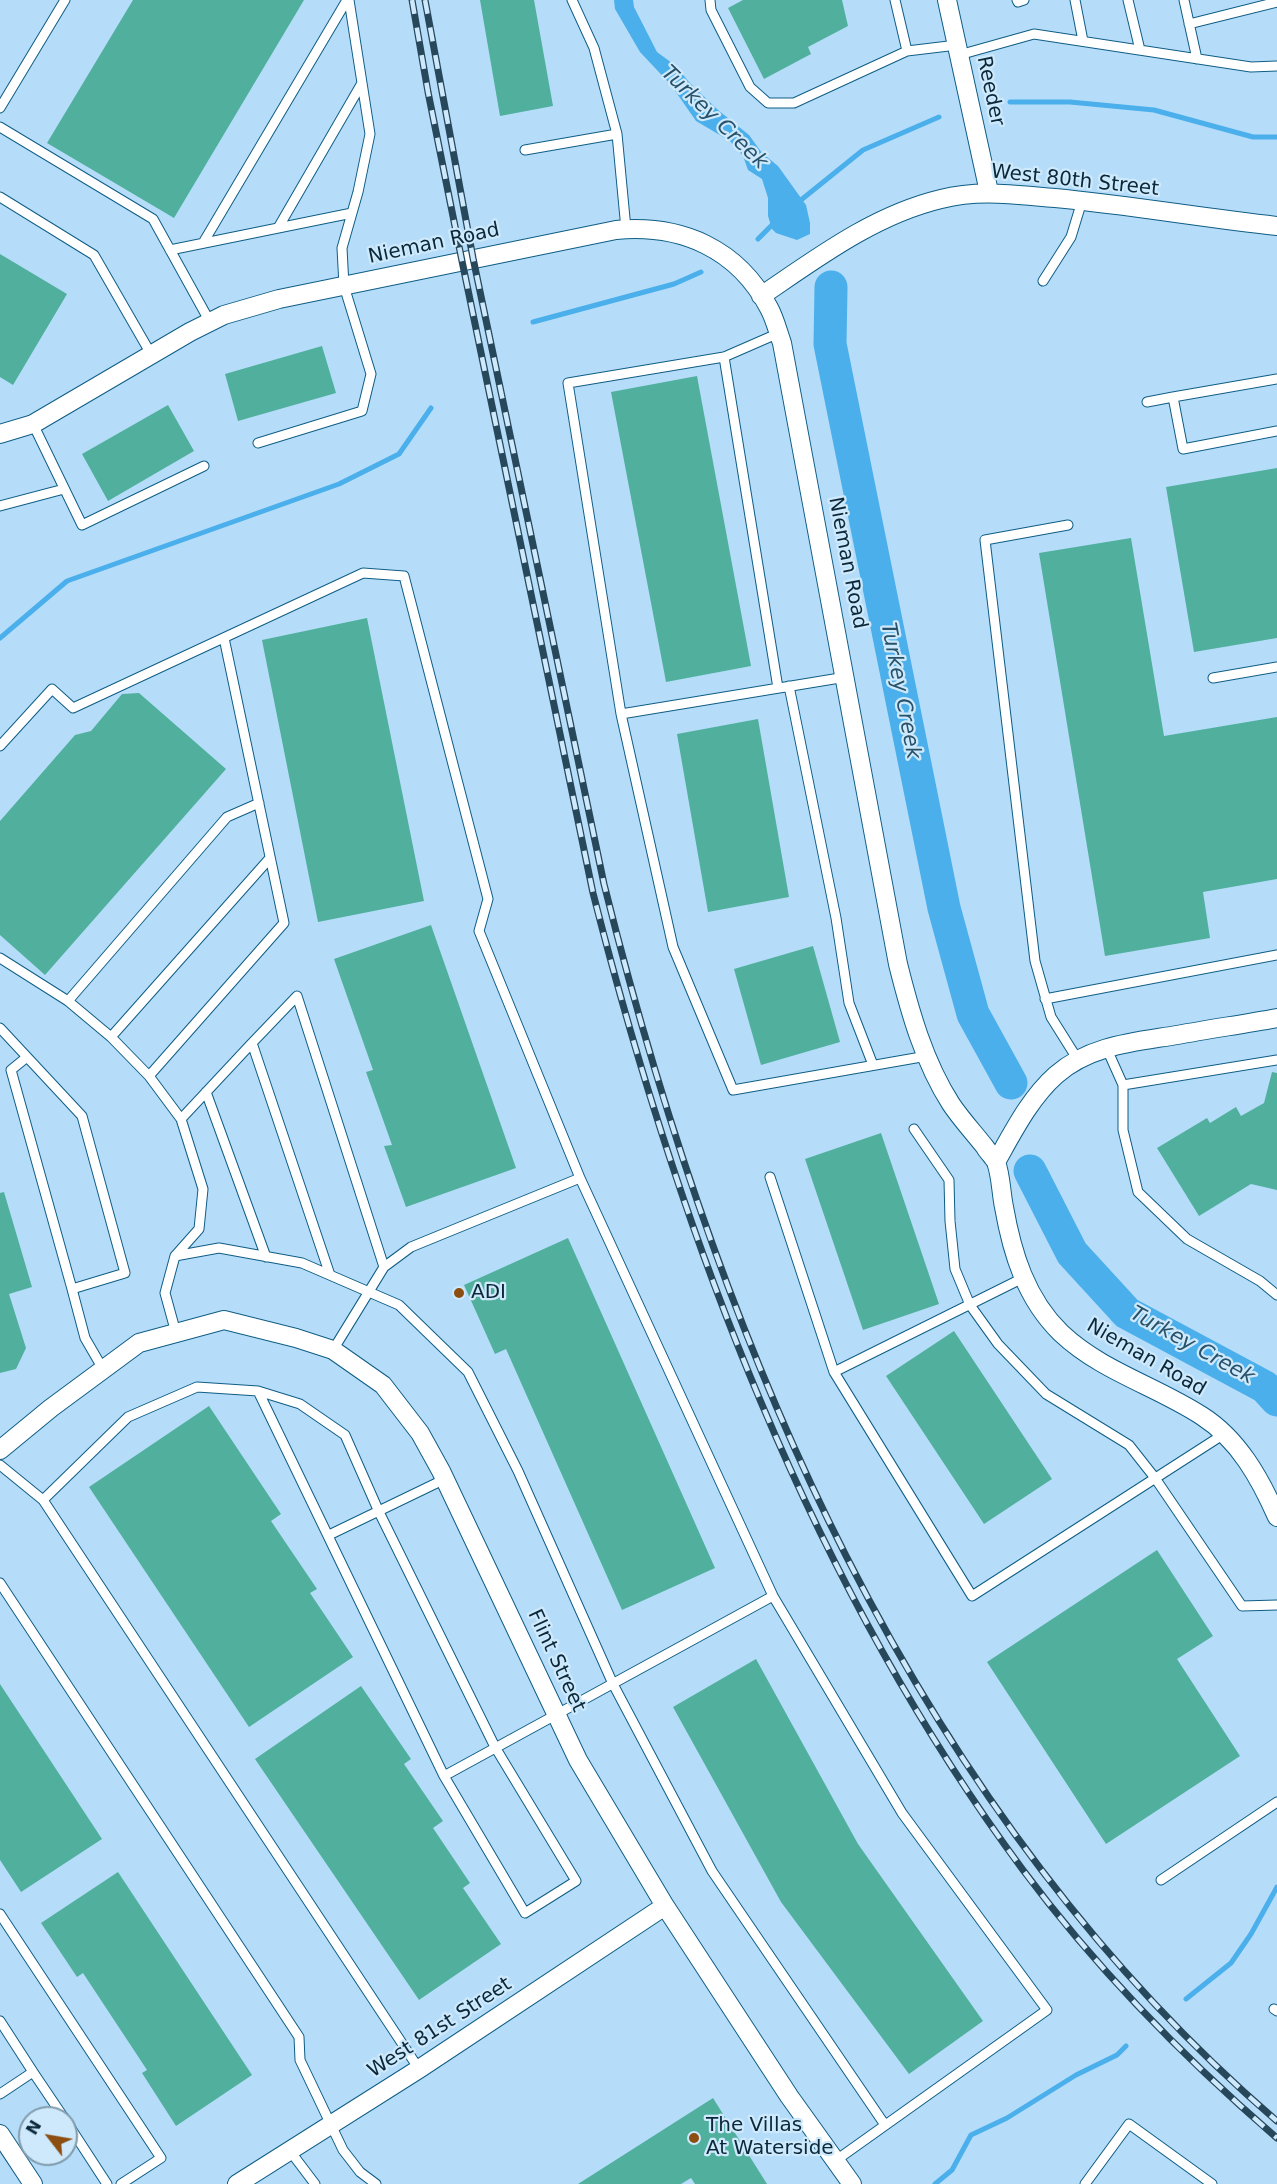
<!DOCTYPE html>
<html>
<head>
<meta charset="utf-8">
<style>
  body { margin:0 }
  #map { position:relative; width:1277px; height:2184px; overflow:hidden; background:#b5ddf9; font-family:"DejaVu Sans",sans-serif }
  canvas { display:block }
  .north { position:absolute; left:18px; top:2106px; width:60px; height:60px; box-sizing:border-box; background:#cee9fb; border:2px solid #809cad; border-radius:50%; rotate:301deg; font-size:16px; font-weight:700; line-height:24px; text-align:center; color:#0a2839 }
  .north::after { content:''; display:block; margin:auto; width:21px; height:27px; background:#8c4e11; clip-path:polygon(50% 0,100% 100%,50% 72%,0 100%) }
</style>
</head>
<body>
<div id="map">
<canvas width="1277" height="2184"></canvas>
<div class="north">N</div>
</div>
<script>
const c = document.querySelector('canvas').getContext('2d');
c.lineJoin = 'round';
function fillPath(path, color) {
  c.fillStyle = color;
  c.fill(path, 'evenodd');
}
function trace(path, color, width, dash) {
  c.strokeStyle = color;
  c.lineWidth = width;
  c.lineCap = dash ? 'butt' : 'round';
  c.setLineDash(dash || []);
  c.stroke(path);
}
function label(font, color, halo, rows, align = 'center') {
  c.font = font + ' "DejaVu Sans",sans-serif';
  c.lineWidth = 4.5;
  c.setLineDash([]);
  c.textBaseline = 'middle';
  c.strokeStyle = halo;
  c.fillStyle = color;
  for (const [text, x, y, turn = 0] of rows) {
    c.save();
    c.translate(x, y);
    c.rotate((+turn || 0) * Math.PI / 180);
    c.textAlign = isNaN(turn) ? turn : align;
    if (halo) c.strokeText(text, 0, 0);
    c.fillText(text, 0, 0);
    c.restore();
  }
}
fillPath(new Path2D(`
  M614,0h19l1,7 23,45 19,14 12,15 30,29 31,25 13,18 16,13 28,39 4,18v11l-13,6 -21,-7 -4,-4 -4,-13v-18l-6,-19 -14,-9 -5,-14 -13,-15 -34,-20 -25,-36 -31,-33 -25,-43z`), '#4bafeb');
trace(new Path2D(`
  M1010,102h60l84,8 99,27h24
  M796,204l67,-54 76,-33
  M758,239l17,-17
  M533,322l141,-38 27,-12
  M0,638l67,-57 272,-97 60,-30 32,-46
  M1186,1999l45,-36 20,-29 26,-47
  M935,2184l17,-14 19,-35 36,-17 69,-43 41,-20 9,-9`), '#4bafeb', 5);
trace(new Path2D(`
  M831,287l-1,57 114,564 29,106 38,69
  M1030,1171l42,82 55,60 138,74 12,13`), '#4bafeb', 33);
fillPath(new Path2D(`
  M133,0h171l-130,218 -127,-75z
  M480,0h54l19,106 -53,10z
  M743,0h99l6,26 -40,21 3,7 -47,25 -36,-71z
  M0,254l67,40 -54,91 -13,-8z
  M322,346l14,47 -98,28 -13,-47z
  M697,376l54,290 -85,16 -55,-290z
  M168,405l26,46 -86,50 -26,-47z
  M1277,468v170l-83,14 -28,-165z
  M1131,538l33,198 113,-19v162l-74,13 7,46 -105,18 -66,-403z
  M367,618l57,283 -106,21 -56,-282z
  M139,693l87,76 -181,206 -45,-40v-114l75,-86 16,-4 31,-37z
  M758,719l31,178 -81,15 -31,-178z
  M431,925l85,243 -110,39 -22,-61 8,-1 -26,-73 7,-2 -39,-111z
  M813,946l27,96 -79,23 -27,-96z
  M1272,1072l5,1v117l-26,-6 -52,32 -42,-68 50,-30 3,5 26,-16 5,9 23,-13z
  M881,1133l58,171 -76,26 -58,-171z
  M4,1192l28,95 -23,7 17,54 -10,21 -16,4v-180z
  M568,1238l147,330 -93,42 -116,-261 -11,5 -31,-69z
  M954,1331l98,148 -68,45 -98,-148z
  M209,1406l72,108 -10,7 46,68 -7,4 43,64 -104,70 -160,-240z
  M1157,1550l56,86 -36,23 63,97 -134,88 -119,-182z
  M756,1659l102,185 125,177 -74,53 -128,-172 -108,-195z
  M0,1684l102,155 -81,53 -21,-32z
  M361,1686l50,73 -7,5 39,57 -10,7 37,55 -7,5 38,56 -82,56 -164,-241z
  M118,1872l134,203 -76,51 -34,-53 5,-3 -64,-97 -6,4 -36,-54z
  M713,2098l54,86h-72l-4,-6 -10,6h-103z`), '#50b09d');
const lane = new Path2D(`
  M572,0l22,48 23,86 9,95
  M710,0l1,10 39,77 18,16h26l113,-52 50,-6
  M895,0l12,51
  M1017,0l1,2 6,-2
  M1075,0l8,41
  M1128,0l12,50
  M1184,0l13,59
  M1189,24l88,-22
  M959,55l75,-21 217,33 26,-1
  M0,108l65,-108
  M0,127l153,92 57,103
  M525,150l92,-16
  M0,197l94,58 57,99
  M278,228l84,-145
  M203,243l144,-243
  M170,250l182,-37
  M1043,281l28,-44 11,-36
  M779,333l-55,24 -156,26 53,331 52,233 60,143 194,-34
  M724,357l54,331
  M1277,379l-104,18 10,52 94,-18
  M1147,402l26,-5
  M33,424l49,101 122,-59
  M258,443l104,-32 9,-37 -27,-88 -2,-38 16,-56 12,-58 -21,-134
  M0,506l64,-17
  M1068,525l-83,15 50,421 16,56 27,43
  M1213,678l64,-11
  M789,686l47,232 13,85 24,62
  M621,714l225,-37
  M0,746l52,-57 21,19 290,-135 41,3 84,323 -9,32 101,247 -169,69 -27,20 -51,83
  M0,958l68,43 43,36 38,39 32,43 22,70 -4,40 -24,27 -10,37 11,40
  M1045,999l232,-44
  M68,1001l159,-184 32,-14
  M0,1028l82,88 43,157 -53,16 13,49 18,31
  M111,1037l159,-179
  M252,1043l45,-47 87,271
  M1106,1047l17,38v45l15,62 49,47 73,42 17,14
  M27,1057l-16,13 61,219
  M149,1076l135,-153 -60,-285
  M1123,1085l154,-25
  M206,1092l60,165
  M181,1119l71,-76 78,232
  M914,1129l35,51 1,41 5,48 15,36 28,39 48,50 83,51 26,33 87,128 35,-1
  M770,1177l64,195 138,224 252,-162
  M580,1178l193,418 129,217 145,197 -212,151
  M175,1256l44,-8 83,15 97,42 69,67 50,99 95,213 99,187 173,254
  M834,1372l189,-94
  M0,1465l43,35 376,569
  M43,1500l85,-83 69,-30 61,4 42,13 45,31 34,77 116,235 81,134 -51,32 -81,-137 -186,-385
  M329,1535l116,-56
  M0,1583l299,454 1,23 43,90 17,22 16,12
  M444,1776l329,-180
  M1161,1880l116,-78
  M0,1914l161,244 -40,26
  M1274,2009l3,2
  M0,2021l33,51
  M0,2094l33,-22 31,46
  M66,2121l41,63
  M290,2151l25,33
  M1085,2184l44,-60 83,60`);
const street = new Path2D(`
  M947,0l42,192
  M761,296c56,-38 113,-81 180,-97 38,-10 76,-4 114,-1 74,7 148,20 222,28
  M0,434l33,-10 157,-92 34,-17 55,-16 337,-69c66,-6 122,19 153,78 6,11 9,24 13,35l116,621c12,48 26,98 53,140 10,15 23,29 34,43 3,5 8,10 11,15 5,13 5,31 8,45 8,46 22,92 57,126 40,38 95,53 141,83 36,23 58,62 75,101
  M996,1162c17,-30 34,-64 60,-87 34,-30 79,-33 121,-40 33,-6 67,-11 100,-17
  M0,1450l51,-42 88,-65 85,-23 72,18 37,12 50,35 37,48 21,38 137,289 87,146 124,190 63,88
  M0,2134l33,50
  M237,2184l182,-115 246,-163`);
trace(lane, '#0f5d85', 11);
trace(street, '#0f5d85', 20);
trace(lane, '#fff', 9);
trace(street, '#fff', 18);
const rail = new Path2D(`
  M412,0l16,92 34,169 131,632c87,342 218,691 430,977 73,98 161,188 254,268
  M425,0l48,258 131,626c114,457 308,924 673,1237`);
trace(rail, '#27475a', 7);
trace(rail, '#cee9fb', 4.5, [14]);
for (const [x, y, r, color] of [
  [459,1293,6,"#8c4e11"],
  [694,2138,6,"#8c4e11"]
]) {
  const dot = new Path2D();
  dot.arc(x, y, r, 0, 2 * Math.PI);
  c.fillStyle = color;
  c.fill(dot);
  trace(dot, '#cee9fb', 2);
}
label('20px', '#0a2839', '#cee9fb', [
  ["Reeder",990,91,78],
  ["West 80th Street",1075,181,6],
  ["Nieman Road",434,244,-12],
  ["Nieman Road",847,563,79],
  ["Nieman Road",1146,1358,30],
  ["Flint Street",556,1661,65],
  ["West 81st Street",440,2028,-33]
]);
label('20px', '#0a2839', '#cee9fb', [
  ["ADI",471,1293],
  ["The Villas",706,2126],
  ["At Waterside",706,2149]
], 'left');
label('italic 21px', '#28516a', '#cee9fb', [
  ["Turkey Creek",714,118,44],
  ["Turkey Creek",900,691,79],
  ["Turkey Creek",1192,1346,29]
]);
</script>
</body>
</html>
